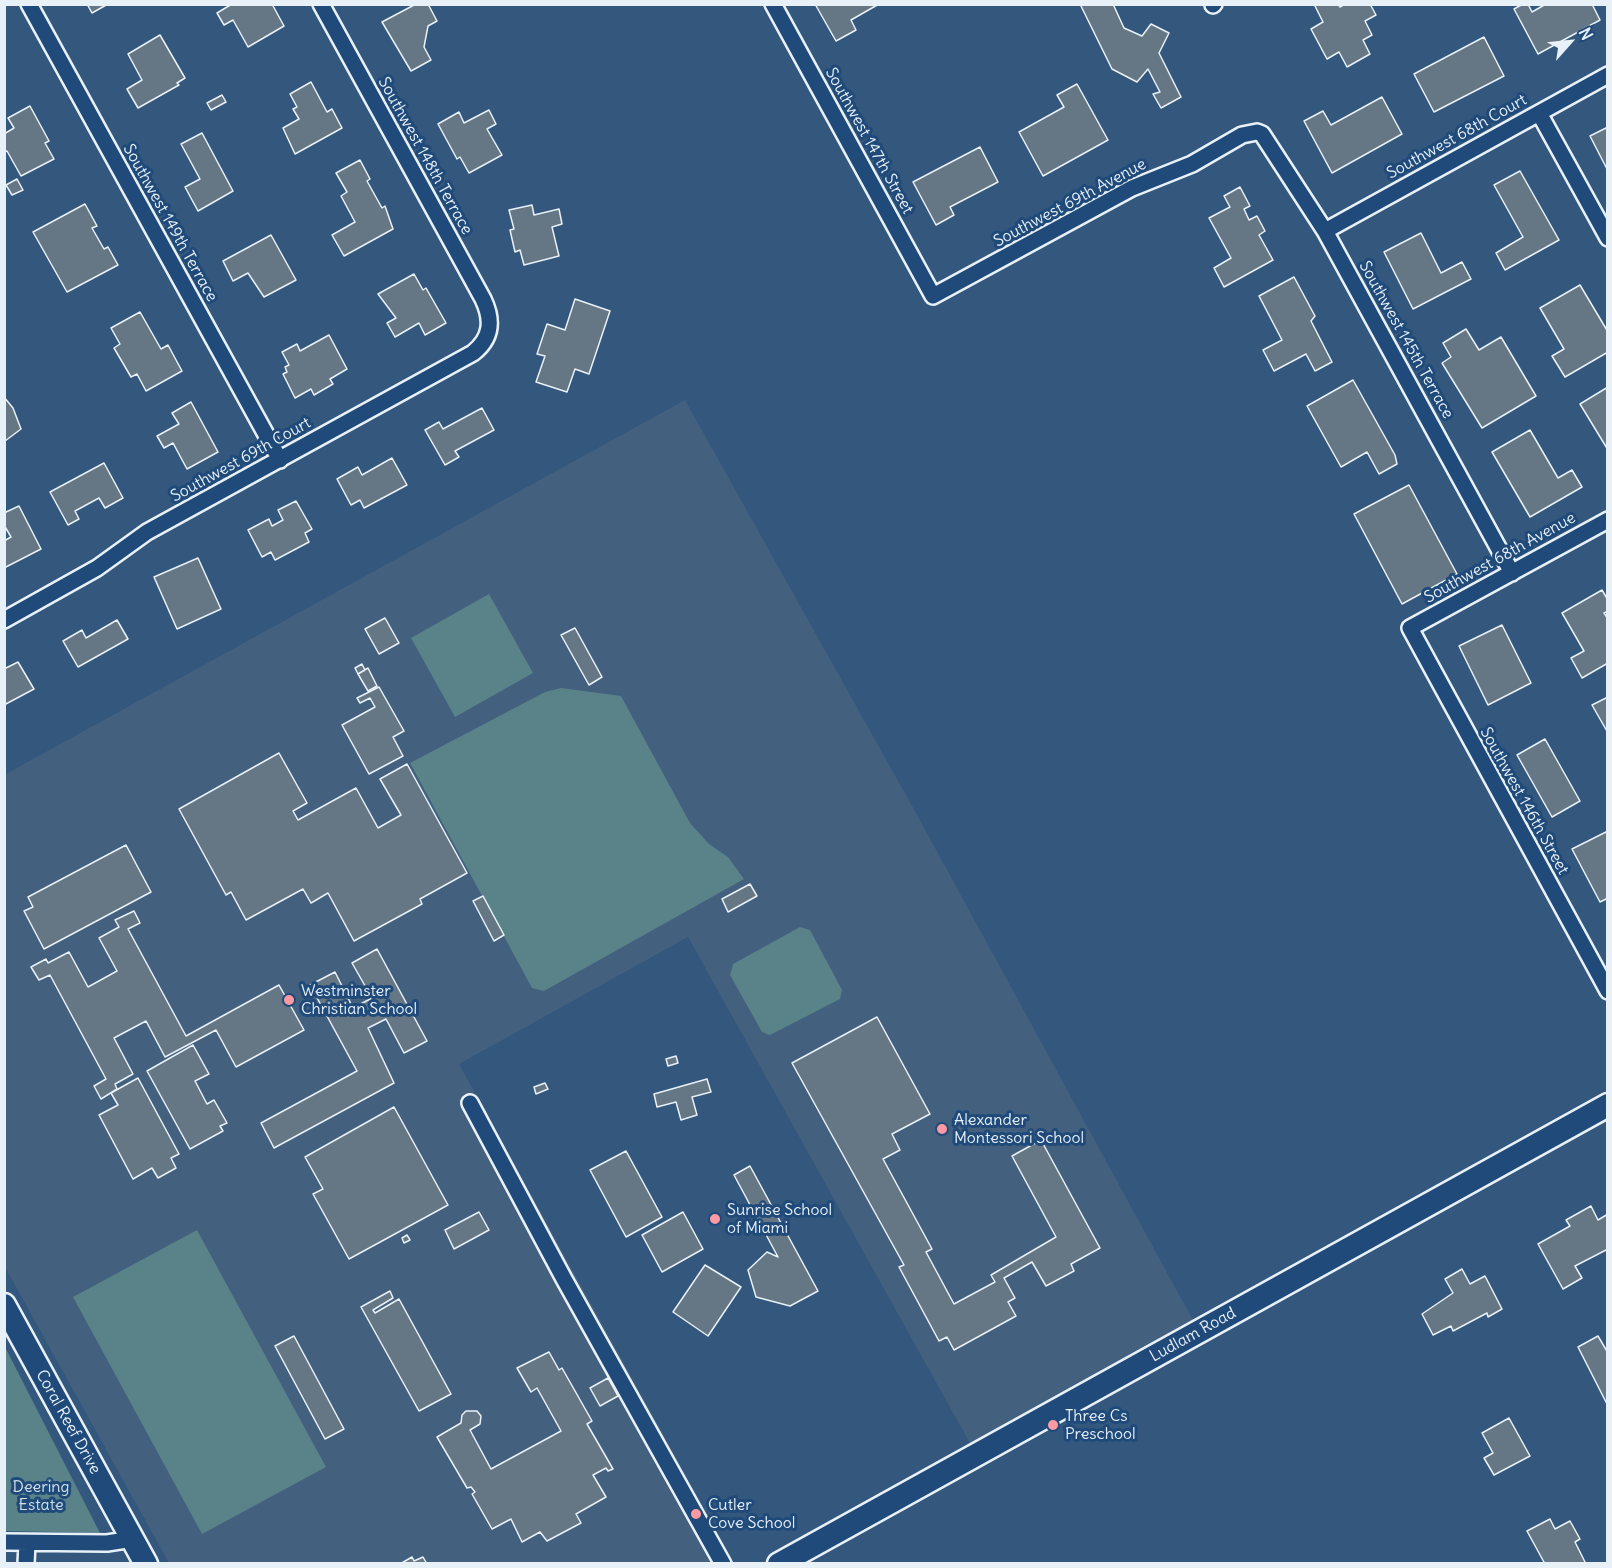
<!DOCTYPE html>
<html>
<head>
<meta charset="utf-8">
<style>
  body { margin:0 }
  #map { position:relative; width:1612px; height:1568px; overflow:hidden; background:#34577d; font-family:Delius,sans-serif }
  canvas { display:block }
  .frame { position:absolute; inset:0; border:6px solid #e8f1f8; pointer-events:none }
  .north { position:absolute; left:1540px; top:12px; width:60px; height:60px; -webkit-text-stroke:4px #1f4a7a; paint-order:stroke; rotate:63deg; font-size:16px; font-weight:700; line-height:24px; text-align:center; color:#e8f1f8 }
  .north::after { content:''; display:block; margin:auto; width:21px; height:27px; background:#e8f1f8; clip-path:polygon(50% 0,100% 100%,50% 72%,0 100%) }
</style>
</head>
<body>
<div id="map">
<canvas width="1612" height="1568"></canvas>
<div class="frame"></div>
<div class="north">N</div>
</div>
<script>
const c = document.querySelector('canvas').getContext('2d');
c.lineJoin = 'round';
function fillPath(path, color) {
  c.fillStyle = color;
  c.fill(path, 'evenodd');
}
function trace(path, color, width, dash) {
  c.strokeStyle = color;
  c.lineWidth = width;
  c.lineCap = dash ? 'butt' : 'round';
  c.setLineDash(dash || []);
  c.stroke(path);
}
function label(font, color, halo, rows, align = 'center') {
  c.font = font + ' Delius,sans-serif';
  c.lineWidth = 6;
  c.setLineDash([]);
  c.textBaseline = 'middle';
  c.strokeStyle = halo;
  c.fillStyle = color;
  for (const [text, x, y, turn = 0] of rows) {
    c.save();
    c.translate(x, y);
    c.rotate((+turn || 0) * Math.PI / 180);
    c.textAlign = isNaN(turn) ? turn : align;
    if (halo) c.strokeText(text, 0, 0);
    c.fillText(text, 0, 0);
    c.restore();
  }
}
fillPath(new Path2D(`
  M685,400l231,413 278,509 -223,123 -283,-508 -229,127 275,499h-565l-164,-296 -1,-492z`), '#43607f');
fillPath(new Path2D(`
  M489,594l44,79 -78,44 -44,-79z
  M561,688l60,8 69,127 19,21 19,13 16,22 -200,112 -12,-3 -122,-225 135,-71z
  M800,927l10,3 32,60 -2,9 -70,36 -8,-3 -32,-57 3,-11z
  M197,1230l129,237 -124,67 -129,-237z
  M5,1347l95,186 -95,-2z`), '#5a8289');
const building = new Path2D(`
  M87,4h21l-16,9z
  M232,4h40l12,22 -36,21 -15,-27 -9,5 -7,-12z
  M416,4h12l9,17 -9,5 -4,21 7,13 -20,11 -29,-49z
  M815,4h64l-28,16 5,10 -20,11z
  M1080,4h33l11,24 18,8 9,-12 18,9 -10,20 22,44 -20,11 -8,-14 7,-2 -12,-23 -11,13 -25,-13z
  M1318,4h20l2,3 5,-3h25l6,11 -11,6 7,14 -9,5 7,14 -23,13 -8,-15 -12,7 -16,-30 12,-7 -8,-16z
  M1523,4h5l4,8 14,-8h46l8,16 -62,34 -24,-45z
  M160,35l25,43 -8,5 2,2 -41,23 -11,-19 15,-9 -14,-26z
  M1484,37l20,39 -70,36 -20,-38z
  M311,82l16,30 5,-3 10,19 -47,26 -12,-26 16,-9 -6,-10 4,-2 -7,-13z
  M1077,84l31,56 -65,36 -24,-44 45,-25 -7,-12z
  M222,95l4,7 -15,8 -4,-7z
  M1382,97l20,37 -70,39 -28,-52 19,-10 8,14z
  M30,106l19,35 -4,2 9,16 -33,17 -14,-25 -3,1v-18l10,-6 -6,-10z
  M489,110l7,14 -9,5 15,26 -33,18 -9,-16 -3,2 -19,-35 21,-12 5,11z
  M1608,127v44l-18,-35z
  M202,133l31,58 -35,20 -13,-24 15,-8 -19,-35z
  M980,147l18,35 -48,25 4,8 -18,10 -23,-43z
  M360,160l10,19 -3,2 15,27 3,-2 8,23 -49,27 -12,-21 23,-13 -14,-26 6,-4 -11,-19z
  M1520,171l39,69 -54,30 -9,-17 27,-16 -29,-52z
  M17,179l6,11 -11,5 -6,-10z
  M1240,187l10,19 -6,3 5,11 8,-4 8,15 -6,4 14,25 -49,27 -10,-19 17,-10 -22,-40 21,-11 -6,-11z
  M85,204l12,22 -5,2 12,21 4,-2 10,18 -51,27 -34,-60z
  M532,205l2,10 25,-6 3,15 -10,3 7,29 -35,9 -4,-15 -5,2 -5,-22 4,-1 -5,-19z
  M1421,233l20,40 21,-11 9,17 -58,30 -29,-57z
  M271,235l25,45 -32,17 -16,-24 -15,8 -10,-20z
  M414,274l9,16 3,-2 20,35 -21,12 -6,-12 -24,14 -8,-14 9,-5 -18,-24z
  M1294,277l21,39 -4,5 21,41 -17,9 -9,-17 -32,17 -11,-21 19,-10 -23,-44z
  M1580,285l28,47v20l-43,25 -13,-21 12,-7 -24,-41z
  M575,299l35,12 -21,63 -14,-5 -8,23 -31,-10 9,-26 -8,-2 10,-30 18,6z
  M140,312l21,37 7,-4 14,26 -36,20 -9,-17 -6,3 -17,-29 6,-4 -9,-16z
  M1466,329l13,21 22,-13 35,59 -54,32 -40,-65 9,-6 -8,-14z
  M329,335l18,34 -17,10 3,5 -19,11 -3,-6 -16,9 -12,-24 4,-2 -2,-5 4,-2 -7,-13 15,-8 3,7z
  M1353,380l42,75 2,9 -18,10 -12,-22 -26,15 -34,-61z
  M1608,387v63l-28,-46z
  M4,397l9,11 8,21 -16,12z
  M191,402l27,50 -31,17 -14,-26 -9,5 -7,-12 22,-12 -7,-11z
  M482,408l12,22 -39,21 4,6 -14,8 -20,-35 14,-8 4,7z
  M1530,430l28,48 14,-8 10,17 -52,30 -38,-65z
  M392,458l15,27 -43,23 -4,-8 -9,5 -14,-26 21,-12 4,8z
  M104,463l19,35 -18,10 -6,-10 -24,13 4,8 -11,6 -18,-33z
  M1409,485l48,89 -55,30 -48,-90z
  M296,501l16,28 -7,4 4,9 -34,18 -4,-8 -9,5 -14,-27 21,-11 3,7 11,-6 -5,-10z
  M19,506l22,43 -37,19v-27l7,-4 -7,-12v-12z
  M198,558l23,51 -44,20 -23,-52z
  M1602,590l6,10v11l-4,2 4,6v44l-26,15 -11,-20 13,-7 -22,-38z
  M385,618l14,25 -20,11 -14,-25z
  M117,620l11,19 -50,28 -15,-26 19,-11 4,8z
  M1502,625l29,58 -43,22 -29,-59z
  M575,628l27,49 -13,8 -28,-50z
  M18,662l16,27 -30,16v-36z
  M362,664l3,6 -7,4 -3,-6z
  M368,668l9,18 -9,5 -10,-17z
  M379,687l25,44 -11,6 10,19 -34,18 -27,-49 33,-18 -5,-9 -10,5 -3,-5z
  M1608,697v36l-16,-28z
  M1545,739l35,62 -28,16 -35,-62z
  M279,753l28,50 -14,8 5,9 58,-32 22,40 23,-13 -21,-36 27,-15 60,109 -47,26 2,5 -68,37 -26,-48 -17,10 -8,-14 -57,31 -15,-28 -5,3 -47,-86z
  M1608,831v67l-8,4 -28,-53z
  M126,845l25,47 -107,57 -20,-38 9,-4 -5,-10z
  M750,884l7,12 -29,16 -6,-13z
  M483,896l21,39 -10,6 -21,-40z
  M134,911l6,12 -12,6 58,107 93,-51 25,45 -68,37 -20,-37 -51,27 -19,-36 -32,17 19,36 -18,10 2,5 -16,10 -7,-13 12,-7 -56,-104 -11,5 -8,-13 15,-8 2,4 21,-11 19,35 29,-16 -18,-33 20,-11 -4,-7z
  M377,949l50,92 -23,12 -18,-34 -18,9 26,55 -120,65 -13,-25 96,-52 -47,-86 25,-13 18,36 19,-10 -20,-35z
  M877,1017l53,97 -38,20 8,16 -17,9 49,90 -6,3 28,52 41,-22 -4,-7 65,-38 -44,-81 29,-16 59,108 -29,16 3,7 -28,15 -14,-24 -28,16 11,20 -7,4 8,14 -62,34 -7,-13 -8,4 -40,-74 5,-2 -112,-202z
  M193,1045l16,29 -14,7 12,23 7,-4 13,23 -7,3 3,5 -33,18 -43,-78z
  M676,1056l2,7 -10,3 -2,-7z
  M138,1078l41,76 -8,4 5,10 -18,10 -6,-10 -19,11 -34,-64 19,-10 -7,-12z
  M707,1079l4,13 -19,5 5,18 -16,5 -5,-18 -19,5 -3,-13z
  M545,1083l3,6 -12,5 -2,-7z
  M394,1107l54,98 -99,54 -36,-65 10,-5 -18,-32z
  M626,1151l36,66 -36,20 -36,-67z
  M750,1166l68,125 -28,15 -34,-9 -8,-27 19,-18 11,5 -44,-82z
  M1591,1206l7,14 10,-6v35l-33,17 7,12 -19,11 -25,-45 32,-18 -4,-6z
  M479,1212l10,18 -35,19 -9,-19z
  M683,1212l20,37 -41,23 -20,-37z
  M407,1235l3,5 -6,3 -2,-5z
  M705,1265l36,22 -33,49 -35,-24z
  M1462,1269l8,15 15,-8 17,33 -14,8 -1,-4 -34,18 -2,-5 -18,9 -11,-21 31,-21 -8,-14z
  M390,1291l3,7 -20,12 2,3 24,-14 52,95 -32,17 -58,-104z
  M294,1336l50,93 -19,10 -50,-93z
  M1598,1336l10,17v53l-30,-59z
  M549,1352l10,18 3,-2 30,53 -5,3 26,45 -5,2 -2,-3 -13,7 13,22 -30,17 5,9 -34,18 -7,-9 -18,10 -11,-23 -19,10 -20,-35 3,-2 -4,-5 -4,1 -30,-51 24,-14 1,-8 4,-4h11l4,5 -1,8 -10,6 21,39 70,-38 -24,-43 -6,4 -14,-24z
  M608,1378l10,18 -18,10 -10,-18z
  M1509,1418l21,38 -36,19 -10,-17 9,-5 -11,-20z
  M1550,1519l5,10 15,-8 10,18 -5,3 11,22h-41l-18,-33z
  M412,1557l2,4 9,-4 4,7h-27z`);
fillPath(building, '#657685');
trace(building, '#e8f1f8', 1.5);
const street = new Path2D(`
  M29,4l251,456
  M773,4l160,292 199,-108 60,-24 50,-29 15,-3 5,2 63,97 187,342
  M1213,5l1,-1
  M1539,113l69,125
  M1325,231l283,-156
  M1608,520l-198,108 198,363
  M4,620l93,-52 50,-36 326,-179c19,-15 20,-33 10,-54l-162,-295
  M470,1103l94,176 159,285
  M4,1542l103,1 26,-4
  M26,1564l1,-21`);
const secondary = new Path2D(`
  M4,1305l142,259
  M779,1564l829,-459`);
trace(street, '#e8f1f8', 20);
trace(secondary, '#e8f1f8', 27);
trace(street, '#1f4a7a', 15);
trace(secondary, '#1f4a7a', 22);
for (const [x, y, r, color] of [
  [289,1000,6,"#ff9aa2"],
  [942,1129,6,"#ff9aa2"],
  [715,1219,6,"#ff9aa2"],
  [1053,1425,6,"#ff9aa2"],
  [696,1514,6,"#ff9aa2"]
]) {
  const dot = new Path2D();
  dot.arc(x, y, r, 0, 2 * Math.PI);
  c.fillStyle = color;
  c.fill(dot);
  trace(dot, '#1f4a7a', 2);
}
label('16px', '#e8f1f8', '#1f4a7a', [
  ["Southwest 68th Court",1457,137,-29],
  ["Southwest 147th Street",869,141,61],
  ["Southwest 148th Terrace",425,156,61],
  ["Southwest 69th Avenue",1070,203,-28],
  ["Southwest 149th Terrace",170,223,61],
  ["Southwest 145th Terrace",1406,340,61],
  ["Southwest 69th Court",241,460,-29],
  ["Southwest 68th Avenue",1500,558,-29],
  ["Southwest 146th Street",1524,801,61],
  ["Ludlam Road",1193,1335,-29],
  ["Coral Reef Drive",68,1422,61]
]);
label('16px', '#e8f1f8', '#1f4a7a', [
  ["Westminster",301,991],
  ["Christian School",301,1009],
  ["Alexander",954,1120],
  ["Montessori School",954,1138],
  ["Sunrise School",727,1210],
  ["of Miami",727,1228],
  ["Three Cs",1065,1416],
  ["Preschool",1065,1434],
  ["Cutler",708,1505],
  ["Cove School",708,1523]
], 'left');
label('16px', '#d3e0e7', '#1f4a7a', [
  ["Deering",41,1487],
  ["Estate",41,1505]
]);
</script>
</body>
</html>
